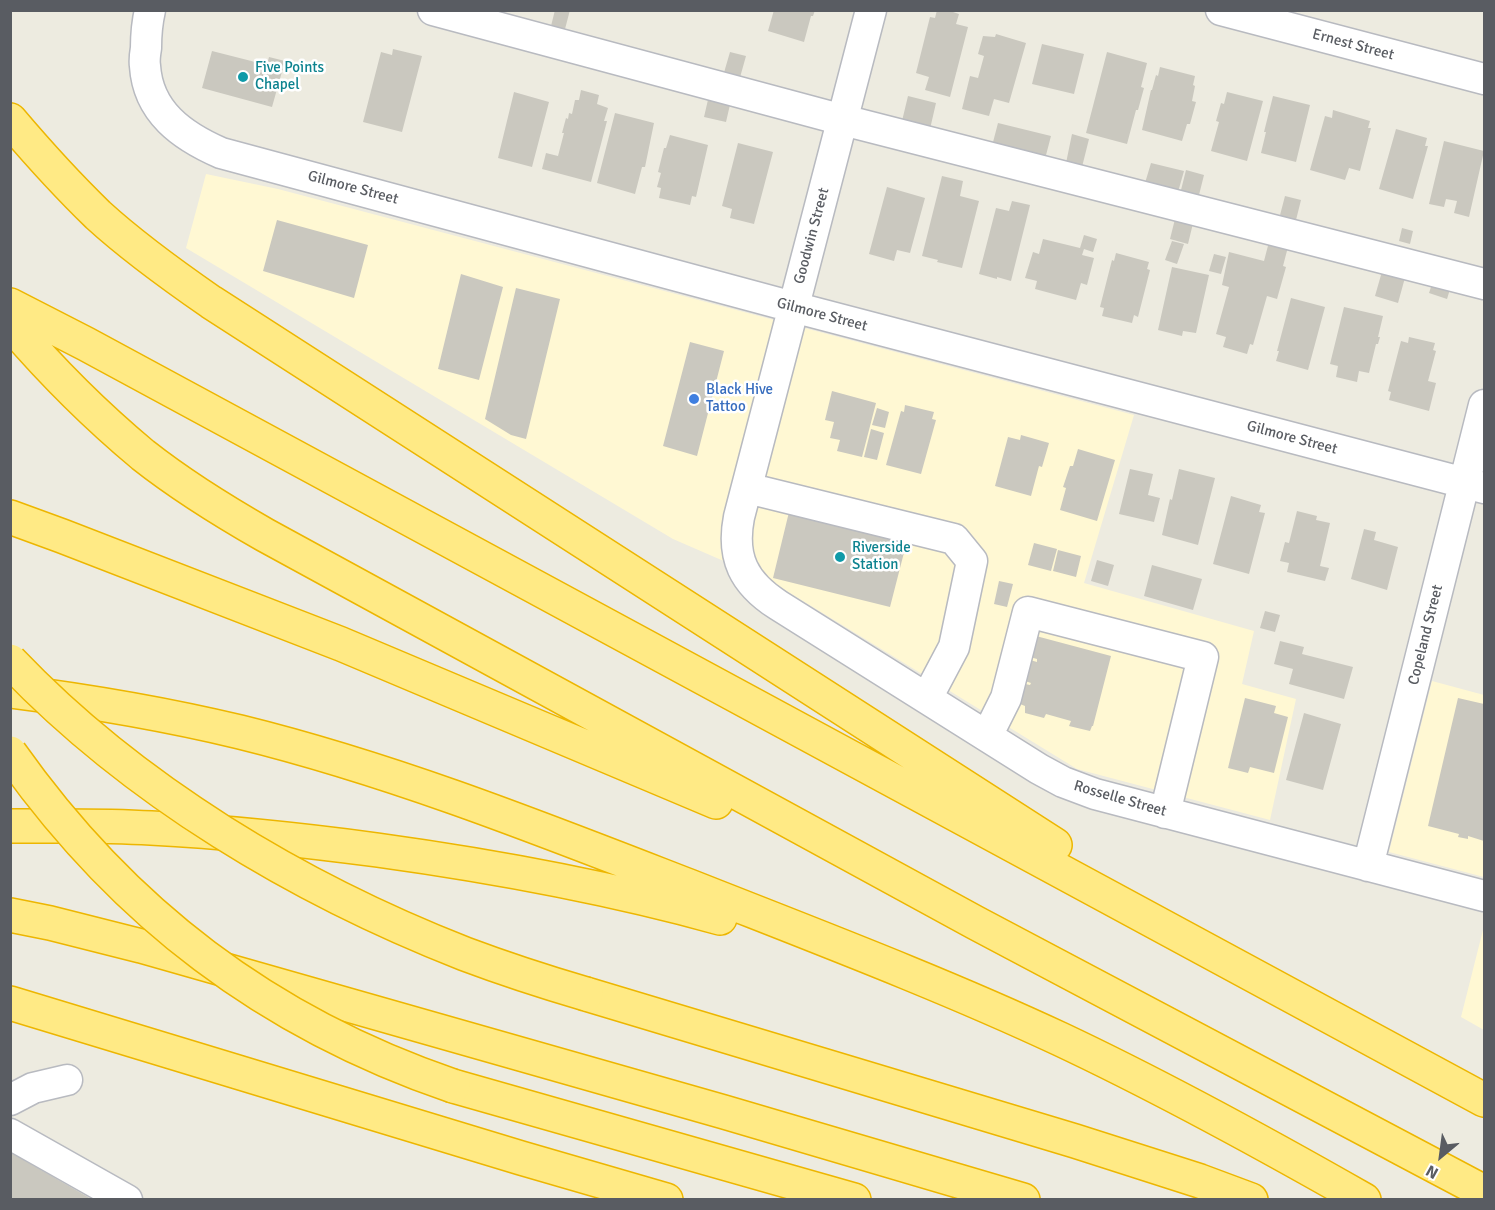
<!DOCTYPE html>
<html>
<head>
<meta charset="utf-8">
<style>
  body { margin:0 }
  #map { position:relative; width:1495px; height:1210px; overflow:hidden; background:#edebe0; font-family:Signika,sans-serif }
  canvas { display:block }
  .frame { position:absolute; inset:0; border:12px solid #595c62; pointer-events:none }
  .north { position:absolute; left:1411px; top:1126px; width:60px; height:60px; -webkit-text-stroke:4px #fff; paint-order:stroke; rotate:209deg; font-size:16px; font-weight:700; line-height:24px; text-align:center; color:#595c62 }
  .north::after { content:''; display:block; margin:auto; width:21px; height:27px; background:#595c62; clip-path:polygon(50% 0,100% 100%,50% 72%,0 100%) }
</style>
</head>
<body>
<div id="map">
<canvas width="1495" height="1210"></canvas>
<div class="frame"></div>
<div class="north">N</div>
</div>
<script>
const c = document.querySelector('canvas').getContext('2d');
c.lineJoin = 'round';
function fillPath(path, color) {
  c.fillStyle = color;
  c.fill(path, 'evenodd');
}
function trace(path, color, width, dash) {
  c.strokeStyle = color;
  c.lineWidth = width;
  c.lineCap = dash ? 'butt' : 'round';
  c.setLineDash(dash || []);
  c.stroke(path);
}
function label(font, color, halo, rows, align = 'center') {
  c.font = font + ' Signika,sans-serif';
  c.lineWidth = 5;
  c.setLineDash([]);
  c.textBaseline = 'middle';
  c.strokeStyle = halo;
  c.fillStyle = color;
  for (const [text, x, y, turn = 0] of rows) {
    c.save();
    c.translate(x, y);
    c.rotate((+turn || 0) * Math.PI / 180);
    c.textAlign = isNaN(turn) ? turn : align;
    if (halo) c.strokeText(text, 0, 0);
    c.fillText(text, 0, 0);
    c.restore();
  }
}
fillPath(new Path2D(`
  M206,174l72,15 856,226 -50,168 170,48 -12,53 54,15 -26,121 -193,-51 -305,-187 -99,-43 -487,-291z
  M1432,681l52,14v182l-95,-25z
  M1484,926v104l-23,-13z`), '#fff8d3');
fillPath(new Path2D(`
  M555,10h15l-5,19 -14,-3z
  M774,10h41l-2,6h-2l-7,26 -36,-11z
  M937,10h10l12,4 -3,10 12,3 -18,70 -25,-7 4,-13 -13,-4 14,-56 5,1z
  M996,34l30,9 -17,60 -15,-4 -5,17 -27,-7 8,-33 8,2 6,-22 -6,-2 5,-18 12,1z
  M1042,44l42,10 -10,40 -42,-10z
  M393,49l29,7 -20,76 -39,-10 18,-70 11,3z
  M212,51l55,14 2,-8 16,4 -13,46 -70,-19z
  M730,52l16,4 -7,25 -16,-5z
  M1107,52l40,11 -6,24 3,1 -6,22h-2l-9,34 -41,-11z
  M1160,67l35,9 -2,9 2,1 -3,15 4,1 -6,22h-3l-5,17 -40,-11 9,-40h1l4,-15 2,1z
  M581,90l18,5 -2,9 11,4 -4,13h3l-16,61 -49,-13 4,-16 12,3 6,-23h-2l4,-15 2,1 1,-6 3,1 3,-14h4z
  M710,91l22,5 -6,26 -22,-5z
  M514,92l35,10 -17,65 -34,-9z
  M1227,92l36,9 -16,60 -36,-10 8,-29 -3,-1 5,-18 3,1z
  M908,96l28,7 -6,26 -28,-8z
  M1273,96l37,9 -14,57 -35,-9 5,-21h-2z
  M1333,110l37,11 -2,7h3l-11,43 -11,-3 -4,12 -35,-10 15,-54 7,2z
  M615,113l39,10 -9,44h-3l-7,27 -38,-11z
  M998,123l53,13 -6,23 -53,-13z
  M1396,129l31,9 -2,8h3l-15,53 -34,-10z
  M1072,134l17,5 -7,28 -16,-4z
  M670,135l38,10 -12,52 -4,-1 -2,9 -31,-7 2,-10 -4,-1 4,-14 -3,-1 6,-24h2z
  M1444,141l40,10 -15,66 -15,-4 3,-12 -11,-2 -2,8 -15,-3z
  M738,143l35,9 -19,72 -24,-6 2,-9 -10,-3z
  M1151,163l33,8 -6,21 -33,-9z
  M1186,170l18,5 -5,20 -18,-5z
  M942,176l21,5 -3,15 19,5 -17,67 -25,-6 1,-2 -16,-4z
  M887,187l38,11 -15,55 -13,-3 -3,11 -25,-7z
  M1285,196l16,4 -6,24 -16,-5z
  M1012,201l18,4 -19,76 -14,-4v2l-18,-5 17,-66 13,3z
  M1177,211l18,4 -7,29 -18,-5z
  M277,220l91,25 -14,53 -91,-27z
  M1402,228l11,3 -3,13 -11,-3z
  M1084,235l13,4 -4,13 -9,-3 -2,6 12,3 -7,27 -6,-2 -5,17 -41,-11 2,-8 -12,-3 8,-26 6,2 4,-15 37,9z
  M1270,238l19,5 -6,23 3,1 -9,32 -10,-3 -14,49 -3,-1 -3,10 -24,-7 3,-10 -10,-3 13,-47 -7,-2 7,-33 35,9z
  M1172,241l12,3 -7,20 -12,-4z
  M1116,253l33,9 -2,7 3,1 -12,47 -4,-2 -2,8 -30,-7 2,-8 -4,-1 12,-47 2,1z
  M1214,254l12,3 -5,17 -12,-3z
  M1172,267l37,8 -13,58 -13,-2 -1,5 -24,-6z
  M1383,268l23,6 -8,29 -23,-7z
  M461,274l42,13 -24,93 -41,-11z
  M1433,281l18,5 -4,13 -18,-6z
  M516,288l44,11 -34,140 -15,-4 -26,-16z
  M1291,298l34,9 -17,63 -32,-9 3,-10h-2z
  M1344,307l39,9 -5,21h2l-2,7h-2l-7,29 -10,-2 -2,11 -21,-5 2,-11 -8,-2z
  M1409,337l26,6 -2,7 3,1 -8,30 8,2 -7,28 -40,-11 2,-8 -3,-1 13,-50 7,2z
  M690,342l34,9 -27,105 -34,-10z
  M832,391l44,12 -14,54 -25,-6 3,-11 -10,-2 4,-16 -9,-2z
  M905,405l29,7 -2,7 4,1 -15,54 -35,-9 15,-54 3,1z
  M877,408l12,4 -4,16 -13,-3z
  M871,429l13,4 -7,27 -13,-3z
  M1021,435l28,8 -7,24 -3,-1 -8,30 -36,-10 13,-49 12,3z
  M1078,449l37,11 -18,61 -37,-11 6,-22 -3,-1 7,-21h3z
  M1130,469l23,5 -5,21 12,3 -6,24 -35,-8z
  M1179,469l36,9 -17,67 -36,-10 8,-36 2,1z
  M1231,496l30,9 -2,7 6,1 -16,61 -36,-10z
  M1297,511l20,5 -1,4 14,3 -10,43 9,2 -4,13 -38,-9 2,-9 -9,-2 5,-19 4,1z
  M789,512l119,25 -18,70 -117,-29z
  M1364,529l12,3 -2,8 24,7 -11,43 -36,-11z
  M1034,543l23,6 -6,22 -23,-6z
  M1058,550l23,6 -5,21 -23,-6z
  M1097,560l17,5 -6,21 -17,-5z
  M1152,565l50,14 -9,31 -49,-14z
  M999,581l14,3 -6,23 -13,-3z
  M1265,611l15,4 -5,17 -15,-4z
  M1036,636l75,20 -18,70h-1l-2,5 -21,-5 2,-5 -25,-7 -2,4 -19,-5v-7l-5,-2 5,-20 5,1 1,-2 -6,-2 5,-21 7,2v-3l-7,-2z
  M1280,641l24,6 -2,7 51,13 -9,32 -55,-15 4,-15 -19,-5z
  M1245,698l31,8 -2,7 14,4 -14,56 -24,-6 -2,6 -20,-5z
  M1458,698l26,6v137l-16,-5v3l-10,-2 1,-3 -31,-8z
  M1304,713l37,11 -18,66 -37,-10z
  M10,1152l83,48h-83z`), '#cac8bf');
const minor = new Path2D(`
  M150,10c-3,13 -4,25 -4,38 -1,6 -2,12 -1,18 3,46 37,70 76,87l572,154 691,181
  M433,10l410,110 641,164
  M871,10l-132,507c-8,41 5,66 39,88l261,164 24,13 32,12 389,102
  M1221,10l263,69
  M747,488l207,51 18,22 -18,86 -27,51
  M987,736l19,-38 22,-86 175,45 -38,156
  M1368,866l116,-461
  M10,1100l23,-12 34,-8
  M10,1134l117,66`);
const highway = new Path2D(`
  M10,120c28,33 57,65 88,95 35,32 74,60 113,87l844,543
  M10,305l76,39 1398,756
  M10,323c41,48 85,92 133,132 38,30 80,56 122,80l711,388 508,269
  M10,517l52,19 279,108 375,158
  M10,691c78,10 155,23 230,41 154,38 302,97 449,154 124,49 251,97 371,153 104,49 204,104 304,161
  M10,826c47,0 95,-1 141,2 76,4 151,12 226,22 116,16 231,37 343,68
  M10,915l40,8 91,23 583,166 299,88
  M586,994l489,147 125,40 51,19
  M10,1003l511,155 145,42
  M453,1086l401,114`);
trace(minor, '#b8bac0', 33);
trace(highway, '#edb600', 36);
trace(minor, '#fff', 30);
trace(highway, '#ffea85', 33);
const highwayBridge = new Path2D(`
  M10,661c124,130 289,228 455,293 40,15 80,28 121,40
  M10,753c113,160 258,270 443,333`);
trace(highwayBridge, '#edb600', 36, []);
trace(highwayBridge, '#ffea85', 33);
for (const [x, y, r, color] of [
  [243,77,6,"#0f9aa8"],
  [694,399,6,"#3f7fe0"],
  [840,557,6,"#0f9aa8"]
]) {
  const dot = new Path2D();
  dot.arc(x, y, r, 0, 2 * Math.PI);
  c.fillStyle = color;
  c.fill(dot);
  trace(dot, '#fff', 2);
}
label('15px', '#595c62', '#fff', [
  ["Ernest Street",1353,45,15],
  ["Gilmore Street",353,188,15],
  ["Goodwin Street",812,236,-75],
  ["Gilmore Street",822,315,15],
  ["Gilmore Street",1292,438,15],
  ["Copeland Street",1426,635,-76],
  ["Rosselle Street",1120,799,16]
]);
label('15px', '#0d838f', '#fff', [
  ["Five Points",255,68],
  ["Chapel",255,85],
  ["Riverside",852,548],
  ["Station",852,565]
], 'left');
label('15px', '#366cbe', '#fff', [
  ["Black Hive",706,390],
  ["Tattoo",706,407]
], 'left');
</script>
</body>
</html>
